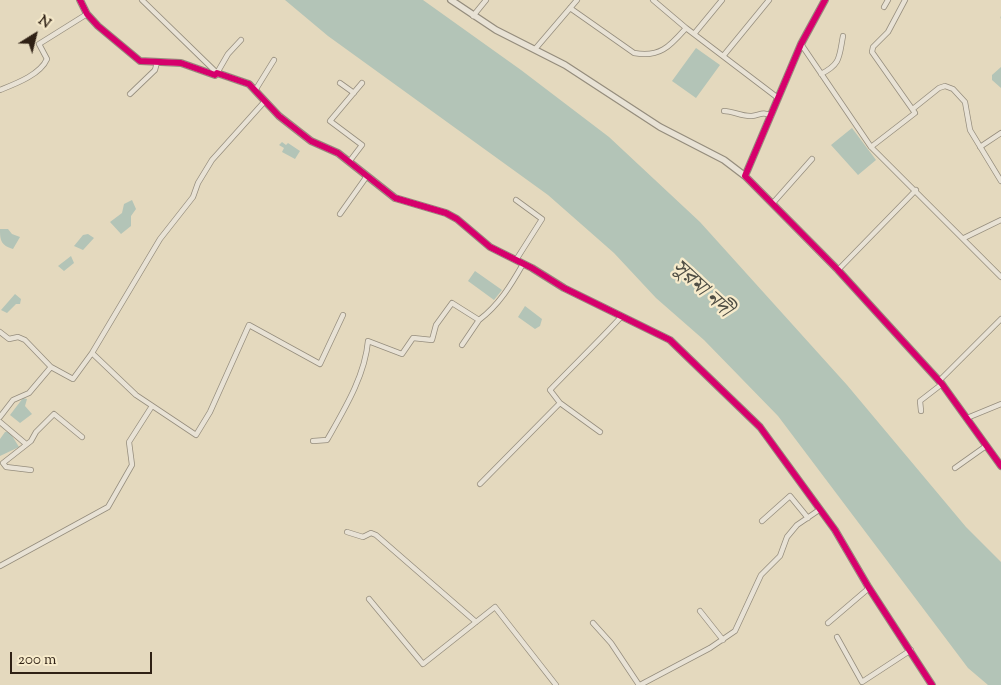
<!DOCTYPE html>
<html>
<head>
<meta charset="utf-8">
<style>
  body { margin:0 }
  #map { position:relative; width:1001px; height:685px; overflow:hidden; background:#e4d9be; font-family:"Sorts Mill Goudy",serif }
  canvas { display:block }
  .north { position:absolute; left:10px; top:10px; width:50px; height:50px; -webkit-text-stroke:4px #f7ebcb; paint-order:stroke; rotate:36deg; font-size:14px; font-weight:700; line-height:20px; text-align:center; color:#2f2115 }
  .north::after { content:''; display:block; margin:auto; width:18px; height:22px; background:#2f2115; clip-path:polygon(50% 0,100% 100%,50% 72%,0 100%) }
  .scale { position:absolute; left:10px; top:652px; width:142px; height:22px; box-sizing:border-box; border:2px solid #2f2115; border-top:0; padding-left:6px; font-size:15px; line-height:18px; white-space:nowrap; color:#2f2115; -webkit-text-stroke:4px #f7ebcb; paint-order:stroke }
</style>
</head>
<body>
<div id="map">
<canvas width="1001" height="685"></canvas>
<div class="north">N</div>
<div class="scale">200 m</div>
</div>
<script>
const c = document.querySelector('canvas').getContext('2d');
c.lineJoin = 'round';
function fillPath(path, color) {
  c.fillStyle = color;
  c.fill(path, 'evenodd');
}
function trace(path, color, width, dash) {
  c.strokeStyle = color;
  c.lineWidth = width;
  c.lineCap = dash ? 'butt' : 'round';
  c.setLineDash(dash || []);
  c.stroke(path);
}
function label(font, color, halo, rows, align = 'center') {
  c.font = font + ' "Sorts Mill Goudy","Noto Serif Bengali",serif';
  c.lineWidth = 4.5;
  c.setLineDash([]);
  c.textBaseline = 'middle';
  c.strokeStyle = halo;
  c.fillStyle = color;
  for (const [text, x, y, turn = 0] of rows) {
    c.save();
    c.translate(x, y);
    c.rotate((+turn || 0) * Math.PI / 180);
    c.textAlign = isNaN(turn) ? turn : align;
    if (halo) c.strokeText(text, 0, 0);
    c.fillText(text, 0, 0);
    c.restore();
  }
}
fillPath(new Path2D(`
  M285,0h138l98,70 88,67 91,85 147,163 119,142 35,35v123h-13l-20,-17 -190,-252 -74,-76 -48,-42 -42,-45 -66,-58 -220,-159z
  M696,48l24,17 -24,33 -24,-17z
  M1001,67v21l-9,-8v-5z
  M852,128l24,32 -18,15 -27,-30z
  M282,142l4,3 2,-2 12,8 -5,8 -13,-7 2,-4 -5,-3z
  M132,200l4,9 -5,7v10l-10,8 -11,-12 12,-9 2,-9z
  M0,229h8l4,5 8,3 -7,12c-12,-4 -13,-8 -13,-20z
  M88,234l6,4 -11,12 -9,-4 9,-11z
  M71,256l3,7 -10,8 -6,-5z
  M475,271l27,19 -8,10 -26,-19z
  M15,294l6,5 -1,5h-4l-9,9 -6,-3z
  M525,306l17,13 -2,7 -5,3 -17,-12z
  M23,398l4,1 -2,7 7,8 -12,9 -10,-8z
  M9,431l10,16 -19,9v-17l5,-7z`), '#b3c4b7');
trace(new Path2D(`
  M1001,17v1`), '#b3c4b7', 1);
const minor = new Path2D(`
  M142,0l75,73 11,-19 13,-14
  M653,0l33,28 92,70
  M884,7l4,-7
  M570,8l64,45c26,5 36,-7 52,-25
  M473,16l13,-16
  M694,34l28,-34
  M801,44l70,103 130,130
  M536,48l41,-48
  M724,55l45,-55
  M821,74c20,-10 18,-17 22,-38
  M340,83l14,10
  M256,89l18,-29
  M0,90c15,-6 40,-15 47,-31l-8,-15 48,-30
  M130,94l25,-24 2,-8
  M914,108l25,-20 6,-2 8,3 12,13 5,28 31,51
  M724,111c9,0 18,6 28,5 8,-1 11,-5 19,0
  M871,147l44,-34 -43,-61 1,-5 15,-15 17,-32
  M980,147l21,-14
  M349,162l13,-17 -32,-24 32,-38
  M516,200l26,19 -26,41
  M773,203l39,-44
  M340,214l27,-38
  M964,238l37,-18
  M838,270l78,-80
  M0,332l9,7 9,-2 7,3 26,27 22,12 19,-26 68,-114 33,-42 5,-14 14,-23 53,-59
  M462,345l17,-25
  M92,353l44,42 60,40 14,-23 39,-87 71,39 23,-49
  M939,381l62,-62
  M921,411l-1,-10 22,-17
  M0,417l13,-17 16,-7 22,-26
  M967,418l34,-14
  M0,422l26,22
  M600,432l-40,-29 -10,-13c24,-25 48,-48 71,-73
  M313,441l14,-1c17,-30 38,-64 41,-99l34,13 11,-16 19,2 4,-15 16,-22 27,17c20,-15 32,-35 44,-56
  M955,468l31,-22
  M31,470l-25,-3 -3,-4 28,-22 5,-9 18,-18 28,23
  M480,484l80,-81
  M762,521l28,-25 18,22
  M347,532l16,5 8,-4 5,2 100,87
  M0,566l108,-59 24,-42 -3,-23 23,-36
  M369,599l54,65 72,-57 61,78
  M700,611l23,29
  M593,623l18,20 28,42
  M828,623l41,-35
  M837,637l25,45 49,-32
  M640,685l70,-37 25,-17 26,-56 19,-19 7,-19 10,-12 22,-15`);
const tertiary = new Path2D(`
  M80,0l7,14 11,12 42,35 41,2 34,12 2,-2 32,11 30,32 32,25 27,12 57,45 51,15 11,6 33,28 42,21 32,20 106,52 90,87 75,103 34,58 63,97
  M451,0l45,30 69,35 95,62 64,33 21,16
  M825,0l-24,44 -56,132 93,94 104,114 59,82`);
trace(minor, '#958d7d', 6);
trace(tertiary, '#958d7d', 8);
trace(minor, '#e8e2d5', 4.5);
trace(tertiary, '#e8e2d5', 5.5);
trace(new Path2D(`
  M80,0l7,14 11,12 42,35 41,2 34,12 2,-2 32,11 30,32 32,25 27,12 57,45 51,15 11,6 33,28 42,21 32,20 106,52 90,87 75,103 34,58 63,97
  M825,0l-24,44 -56,132 93,94 104,114 59,82`), '#d6006c', 6);
label('italic 22px', '#504f45', '#f7ebcb', [
  ["সুরমা নদী",700,290,43]
]);
</script>
</body>
</html>
